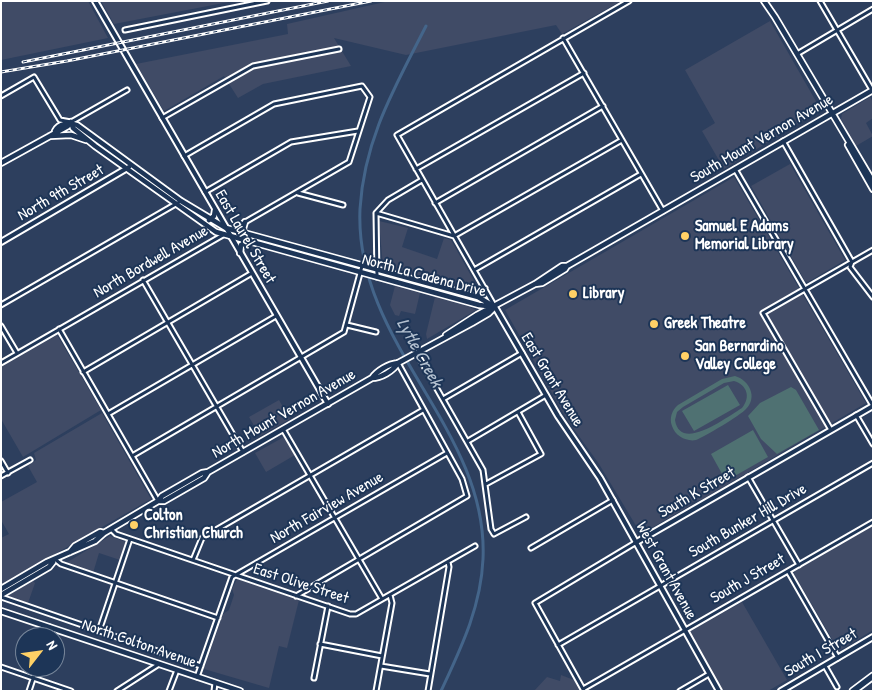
<!DOCTYPE html>
<html>
<head>
<meta charset="utf-8">
<style>
  body { margin:0 }
  #map { position:relative; width:874px; height:692px; overflow:hidden; background:#2d3f5e; font-family:"Patrick Hand",sans-serif }
  canvas { display:block }
  .frame { position:absolute; inset:0; border:2px solid #fff; pointer-events:none }
  .north { position:absolute; left:15px; top:627px; width:50px; height:50px; box-sizing:border-box; background:#1d3557; border:1px solid #77869a; border-radius:50%; rotate:60deg; font-size:14px; font-weight:700; line-height:20px; text-align:center; color:#fff }
  .north::after { content:''; display:block; margin:auto; width:18px; height:22px; background:#ffd166; clip-path:polygon(50% 0,100% 100%,50% 72%,0 100%) }
</style>
</head>
<body>
<div id="map">
<canvas width="874" height="692"></canvas>
<div class="frame"></div>
<div class="north">N</div>
</div>
<script>
const c = document.querySelector('canvas').getContext('2d');
c.lineJoin = 'round';
function fillPath(path, color) {
  c.fillStyle = color;
  c.fill(path, 'evenodd');
}
function trace(path, color, width, dash) {
  c.strokeStyle = color;
  c.lineWidth = width;
  c.lineCap = dash ? 'butt' : 'round';
  c.setLineDash(dash || []);
  c.stroke(path);
}
function label(font, color, halo, rows, align = 'center') {
  c.font = font + ' "Patrick Hand",sans-serif';
  c.lineWidth = 4;
  c.setLineDash([]);
  c.textBaseline = 'middle';
  c.strokeStyle = halo;
  c.fillStyle = color;
  for (const [text, x, y, turn = 0] of rows) {
    c.save();
    c.translate(x, y);
    c.rotate((+turn || 0) * Math.PI / 180);
    c.textAlign = isNaN(turn) ? turn : align;
    if (halo) c.strokeText(text, 0, 0);
    c.fillText(text, 0, 0);
    c.restore();
  }
}
fillPath(new Path2D(`
  M1,1h87l20,37 -107,22z
  M101,1h133l-120,23z
  M389,1h232l-59,33 -6,-9 -150,30 -72,-17 17,28 -88,18 -25,14 -14,-22 -60,35 -28,-47 152,-30 -1,-10z
  M770,21l51,89 -97,59 -22,-38 13,-8 -30,-53z
  M870,97l3,5v16l-7,5 7,13 -17,10 -15,-27 1,-5z
  M790,164l55,96 -37,22 -3,-1 -54,-95z
  M734,177l132,226 -165,97 -9,2 -1,3 -50,29 -42,-70 -33,-46 -61,-108z
  M379,221l29,7 -6,19 35,12 7,-21 7,2 28,50 -3,2 -93,-25z
  M395,286l25,7 -5,21 -14,-3 -2,5 -4,-1 -5,-10z
  M435,297l32,9 9,4 -49,29 -1,-5z
  M57,335l44,75 -78,47 -22,-38v-52z
  M279,400l11,19 -30,17 -11,-19z
  M102,413l49,86 -150,86v-47l8,-4 -8,-14v-18l36,-20 -9,-16 8,-6 -2,-7z
  M284,437l11,18 -29,17 -11,-19z
  M873,526v104l-34,21 -45,-77 1,-3z
  M110,536l16,6 -6,18 -21,-7 -6,20 -27,-10z
  M237,579l62,21 -12,48 -8,-2 -10,42 -65,-19 19,-55 6,-4 5,-15 -2,-6z
  M33,581l2,2 -7,20 -6,-2 -1,3 -17,-6z
  M742,602l45,78 -19,11h-45l-34,-59z
  M561,675l13,5 6,11h-46l13,-14 13,4z`), '#404b66');
fillPath(new Path2D(`
  M735,376c14,4 23,21 11,33 -5,6 -42,28 -50,31 -9,2 -21,-4 -24,-14 -3,-8 0,-16 6,-21l44,-26zM734,381c13,4 17,16 8,27 -15,9 -62,45 -67,12l2,-8 6,-5 41,-24z
  M728,385l12,20 -46,26 -12,-20z
  M791,387l5,3 23,40 -42,24 -16,-15 -13,-23 12,-13z
  M753,430l15,27 -42,24 -15,-27z`), '#4f7172');
trace(new Path2D(`
  M426,26c-31,61 -62,113 -66,183 -6,136 129,219 123,350 -2,48 -22,89 -42,132`), '#44658a', 3);
const minor = new Path2D(`
  M820,1l52,89
  M125,30l142,-29
  M563,38l100,173
  M797,54l76,-45
  M1,96l33,-19 26,43 11,2 56,-32
  M162,118l91,-52 86,-17
  M783,141l69,121 -2,5 23,30
  M184,156l90,-52 88,-18 8,11 -21,65 -116,67
  M416,169l168,-96
  M735,169l138,237
  M205,192l86,-50 67,-11
  M298,193l45,12
  M435,203l168,-97
  M376,213l78,23 168,-96
  M474,270l167,-96
  M377,277l-1,-64 12,-13 34,-20
  M143,280l100,172
  M478,297l7,-9
  M1,305l180,-104
  M495,307l-98,-172 232,-134
  M347,325l29,7
  M1,326l16,27
  M59,329l99,172
  M416,352l67,118 8,59 3,5 32,-17
  M1,363l222,-128
  M83,372l169,-99
  M443,399l79,-46
  M108,414l168,-98
  M856,415l17,29
  M283,429l99,170
  M831,430l-68,-117 110,-63
  M468,441l78,-46
  M132,456l212,-124 18,-66
  M1,461l7,12
  M1,476l29,-16
  M748,477l51,88
  M486,484l55,-30 -23,-42
  M111,529l5,5 234,80h6l119,-68
  M531,548l82,-48
  M56,560l5,4 157,54
  M193,560l9,-22 221,-128
  M788,571l50,87
  M296,596l171,-100 -5,-17 -64,-116
  M1,597l200,69
  M99,631l31,-92
  M47,637l3,-10
  M320,644l62,12
  M558,645l315,-182
  M381,666l49,8
  M825,666l12,21
  M1,667l70,24
  M197,677l35,-100 215,-124
  M314,678l14,-72
  M583,689l290,-167
  M29,691l8,-24
  M117,691l42,-27
  M169,691l8,-21
  M214,691l1,-8
  M376,691l16,-88 -2,-8
  M428,691l21,-124 -1,-5
  M584,691l-49,-88 100,-60
  M680,691l29,-17`);
const tertiary = new Path2D(`
  M95,1l233,403
  M1,242l128,-75
  M495,307l63,109 42,62 119,213
  M635,543l238,-137
  M781,691l92,-54`);
const secondary = new Path2D(`
  M764,1l11,16 98,165
  M71,122l2,6 22,18 121,86 263,73 16,2
  M55,131c4,-8 14,-9 22,-6l104,76 45,27 252,69 17,10
  M50,136l21,-1 15,5
  M848,145l25,44
  M1,163l67,-37 3,-4
  M209,220l5,-4 1,-6
  M245,222l-2,7 2,6
  M240,253l1,-8 6,-2
  M535,284l7,-1 23,-14 2,-3 306,-176
  M446,335l31,-20 58,-31 27,-18h5
  M372,378c5,-7 16,-14 26,-15l74,-40 17,-10 6,-6
  M158,501h6l40,-23 4,-6
  M70,552l5,-6 25,-14 4,1
  M1,589l46,-27 48,-21 9,-8 54,-32 4,-5 40,-23 6,-1 164,-94c9,0 21,-7 26,-15
  M1,595l48,-28 4,-5
  M1,611l239,80`);
const motorway = new Path2D(`
  M853,691l20,-15`);
trace(minor, '#fff', 7);
trace(tertiary, '#fff', 8);
trace(secondary, '#fff', 8);
trace(motorway, '#fff', 9);
trace(minor, '#1d3557', 3);
trace(tertiary, '#1d3557', 4);
trace(secondary, '#1d3557', 4.5);
trace(motorway, '#1d3557', 5.5);
const rail = new Path2D(`
  M23,62l305,-61
  M1,72l66,-11 304,-60`);
trace(rail, '#fff', 3);
trace(rail, '#1d3557', 1, [4]);
for (const [x, y, r, color] of [
  [685,236,5,"#ffd166"],
  [573,294,5,"#ffd166"],
  [654,324,5,"#ffd166"],
  [685,356,5,"#ffd166"],
  [134,525,5,"#ffd166"]
]) {
  const dot = new Path2D();
  dot.arc(x, y, r, 0, 2 * Math.PI);
  c.fillStyle = color;
  c.fill(dot);
  trace(dot, '#1d3557', 2);
}
label('16px', '#fff', '#1d3557', [
  ["South Mount Vernon Avenue",762,139,-30],
  ["North 9th Street",61,193,-30],
  ["East Laurel Street",245,237,60],
  ["North Bordwell Avenue",151,262,-30],
  ["North La Cadena Drive",424,276,15],
  ["East Grant Avenue",552,380,59],
  ["North Mount Vernon Avenue",284,414,-30],
  ["South K Street",697,493,-30],
  ["North Fairview Avenue",327,508,-30],
  ["South Bunker Hill Drive",748,521,-30],
  ["West Grant Avenue",666,571,61],
  ["South J Street",748,579,-30],
  ["East Olive Street",301,584,18],
  ["North Colton Avenue",139,644,19],
  ["South I Street",821,653,-30]
]);
label('bold 16px', '#fff', '#1d3557', [
  ["Samuel E Adams",695,227],
  ["Memorial Library",695,245],
  ["Library",583,294],
  ["Greek Theatre",664,324],
  ["San Bernardino",695,347],
  ["Valley College",695,365],
  ["Colton",144,516],
  ["Christian Church",144,534]
], 'left');
label('italic 18px', '#b4c1d0', '#1d3557', [
  ["Lytle Creek",419,353,61]
]);
</script>
</body>
</html>
